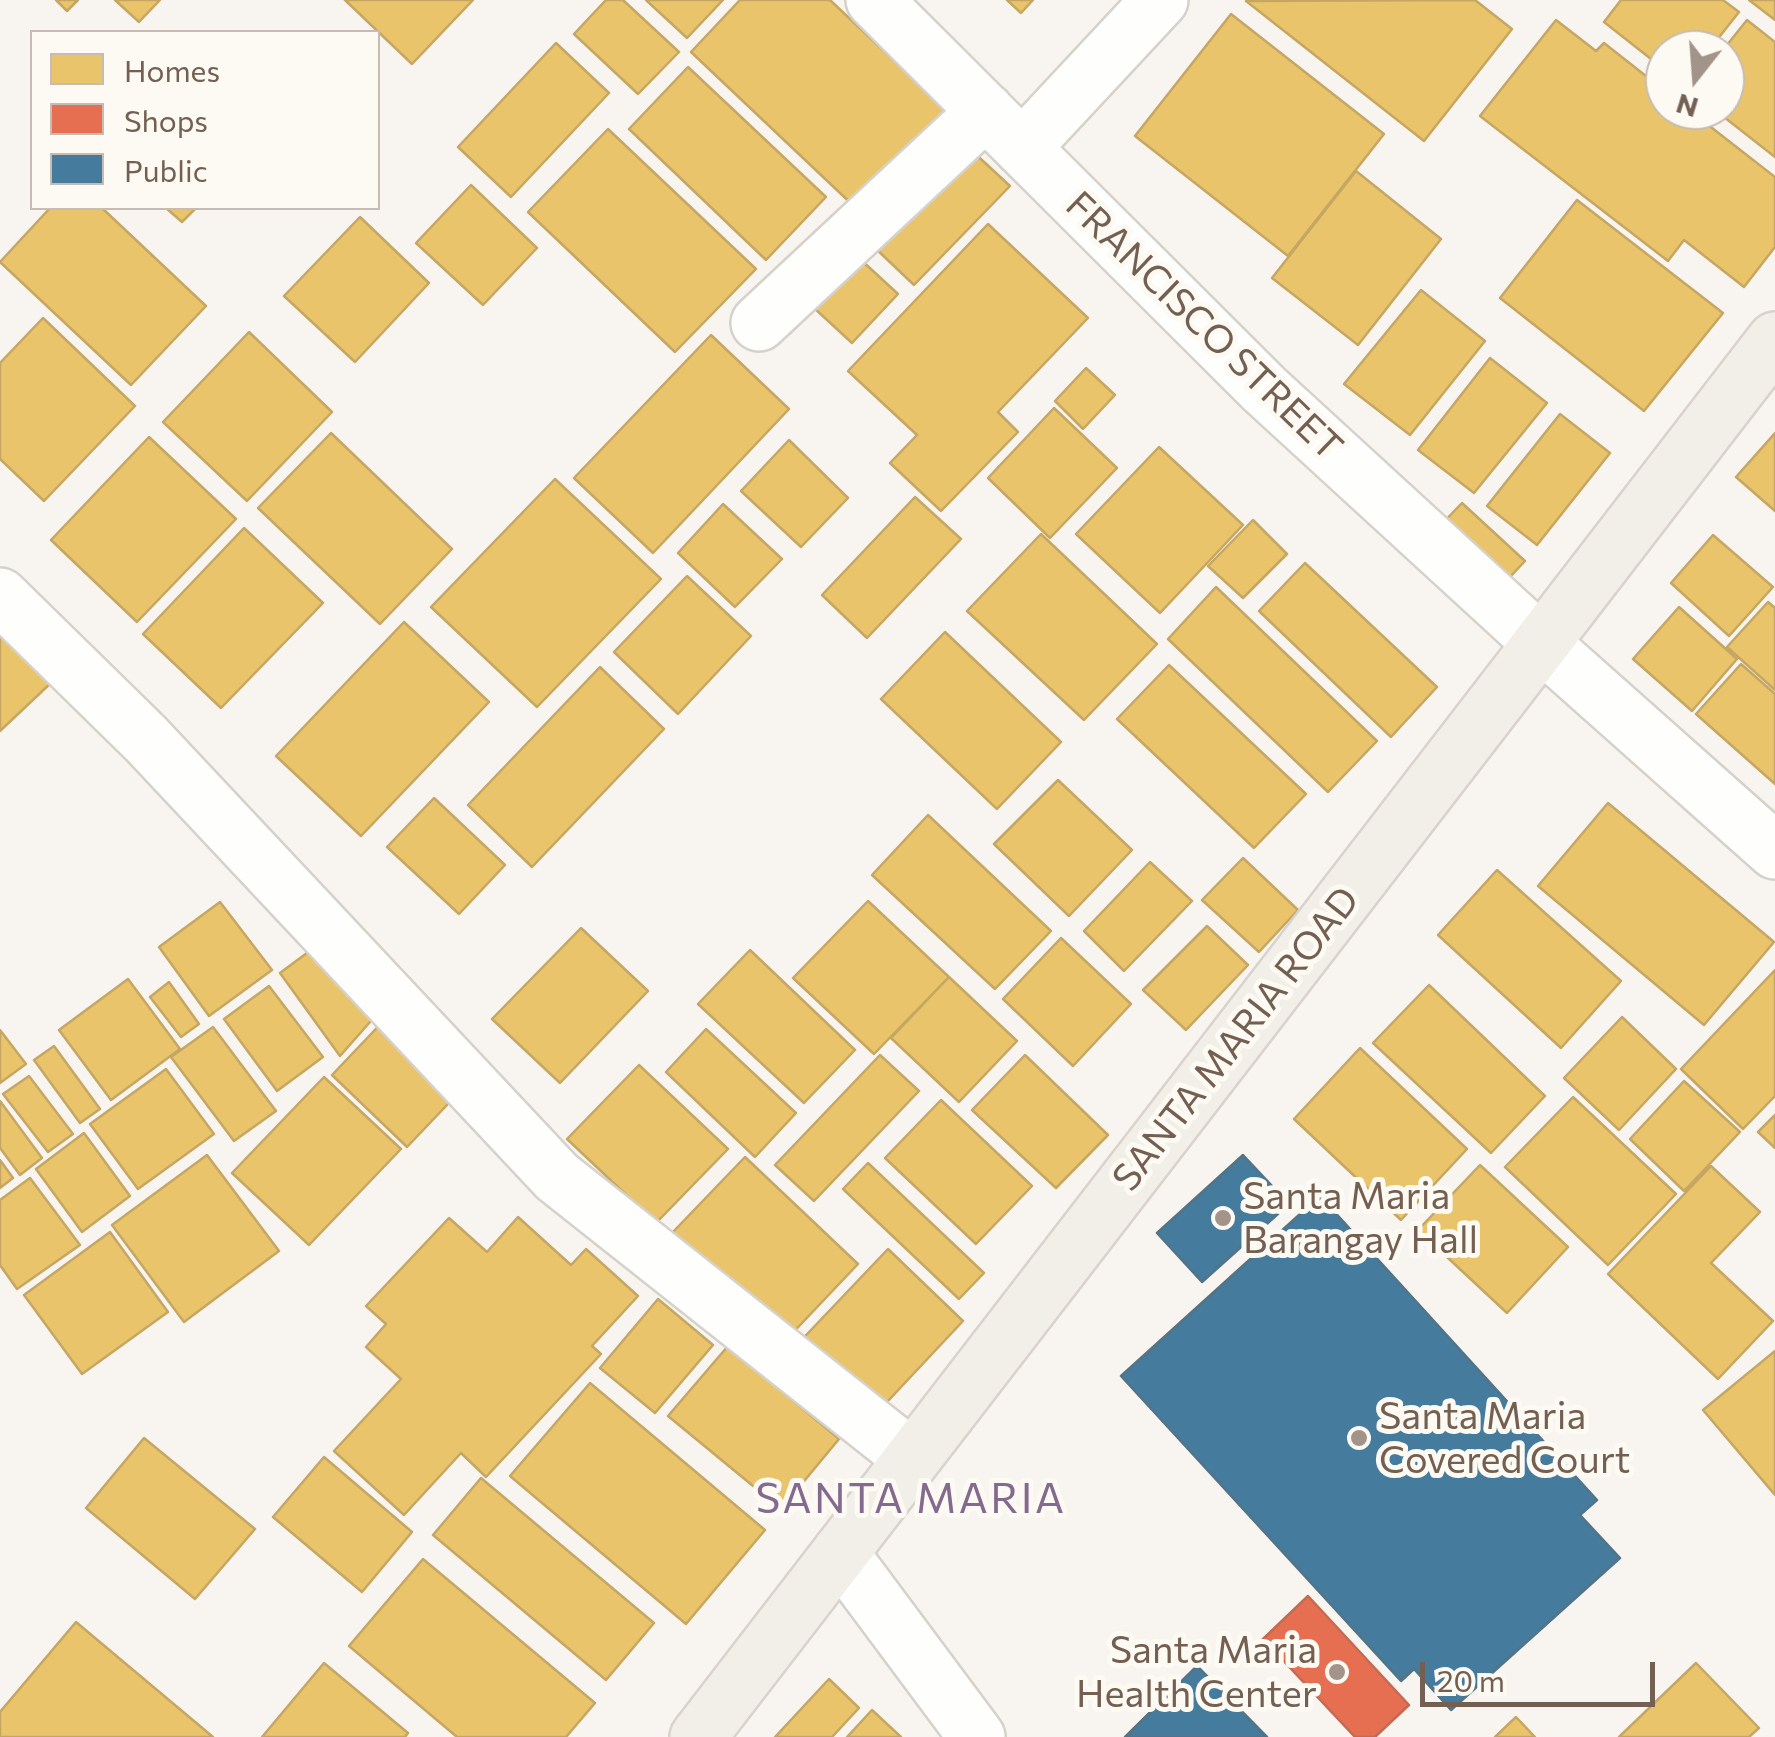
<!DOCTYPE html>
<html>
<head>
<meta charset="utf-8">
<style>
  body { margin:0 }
  #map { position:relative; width:1775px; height:1737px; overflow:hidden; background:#f8f5f0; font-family:Commissioner,sans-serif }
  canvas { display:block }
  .legend { position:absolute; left:30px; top:30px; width:350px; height:180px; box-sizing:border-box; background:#fdfaf3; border:2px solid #c6bcb3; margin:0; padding:12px 18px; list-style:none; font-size:30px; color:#746052 }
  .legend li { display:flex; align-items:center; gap:20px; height:50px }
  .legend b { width:50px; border:2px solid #c6bcb3 }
  .north { position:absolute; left:1645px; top:30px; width:100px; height:100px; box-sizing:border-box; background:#fdfaf3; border:2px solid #c6bcb3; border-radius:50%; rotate:197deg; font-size:28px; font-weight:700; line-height:40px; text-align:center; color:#746052 }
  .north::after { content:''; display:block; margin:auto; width:35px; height:45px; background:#a29489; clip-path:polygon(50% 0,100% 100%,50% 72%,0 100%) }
  .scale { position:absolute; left:1420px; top:1662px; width:235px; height:45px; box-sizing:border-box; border:5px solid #746052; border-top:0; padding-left:12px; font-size:30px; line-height:35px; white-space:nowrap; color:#746052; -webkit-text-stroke:8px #fdfaf3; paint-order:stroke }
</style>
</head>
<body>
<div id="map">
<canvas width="1775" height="1737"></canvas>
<ul class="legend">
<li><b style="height:28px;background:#e9c46a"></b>Homes</li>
<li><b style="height:28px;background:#e76f51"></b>Shops</li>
<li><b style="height:28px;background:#457b9d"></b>Public</li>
</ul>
<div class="north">N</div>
<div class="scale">20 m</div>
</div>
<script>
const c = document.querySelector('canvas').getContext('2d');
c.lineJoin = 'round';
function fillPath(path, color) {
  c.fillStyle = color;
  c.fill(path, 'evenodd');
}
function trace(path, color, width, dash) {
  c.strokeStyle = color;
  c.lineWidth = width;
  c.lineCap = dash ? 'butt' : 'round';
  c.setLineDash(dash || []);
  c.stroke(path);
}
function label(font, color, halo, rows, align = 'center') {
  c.font = font + ' Commissioner,sans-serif';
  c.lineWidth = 10;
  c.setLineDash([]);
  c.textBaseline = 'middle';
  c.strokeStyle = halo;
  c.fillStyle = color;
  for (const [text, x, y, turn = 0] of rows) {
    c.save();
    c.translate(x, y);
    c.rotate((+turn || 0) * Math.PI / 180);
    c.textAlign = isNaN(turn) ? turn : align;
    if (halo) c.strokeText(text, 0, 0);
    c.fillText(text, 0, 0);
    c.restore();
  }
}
const homes = new Path2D(`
  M56,0h22l-11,11z
  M115,0h45l-21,22z
  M345,0h128l-61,64z
  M606,0h17l56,52 -41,42 -64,-60z
  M646,0h77l-36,38z
  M740,0h90l122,115 -93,96 -168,-159z
  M1007,0h26l-12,13z
  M1475,0l37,29 -88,112 -178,-140z
  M1621,0h102l16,12 -30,38h-44v20l-61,-48z
  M1749,0h26v20z
  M1231,14l153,120 -96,122 -153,-120z
  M1556,20l40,31 8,-8 61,48v19h24l86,67v70l-31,40 -60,-47 -16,21 -188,-145z
  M1747,20l28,22v115l-60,-47h10v-60h-2z
  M556,43l53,50 -98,104 -53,-50z
  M688,67l138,130 -60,63 -137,-131z
  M608,129l148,140 -81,83 -147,-140z
  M969,148l41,38 -96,99 -40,-38z
  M1356,171l85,68 -83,106 -86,-67z
  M471,185l66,63 -54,57 -67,-62z
  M1577,200l146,113 -79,98 -144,-113z
  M50,208h52l104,98 -75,79 -131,-123z
  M166,208h30l-14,14z
  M360,217l69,66 -74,79 -71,-66z
  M988,224l100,94 -90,94 20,20 -77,79 -51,-48 27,-28 -69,-64z
  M859,258l39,36 -46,49 -39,-36z
  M1421,290l64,51 -75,94 -66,-51z
  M43,318l92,88 -91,95 -44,-42v-96z
  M249,332l83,80 -85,89 -84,-79z
  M711,335l78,74 -136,144 -79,-75z
  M1490,358l57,45 -73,90 -56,-43z
  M1086,368l29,27 -32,34 -28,-28z
  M1054,408l63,60 -67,70 -62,-60z
  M1560,414l50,39 -73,92 -50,-39z
  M331,433l121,116 -72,75 -122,-116z
  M1775,433v78l-39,-34z
  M149,437l87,82 -99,103 -86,-82z
  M789,440l59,58 -47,49 -60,-56z
  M1159,447l84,78 -83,88 -84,-79z
  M555,479l106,100 -124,128 -106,-100z
  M915,497l46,42 -94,99 -45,-43z
  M1462,503l63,58 -30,32 -62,-60z
  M723,504l59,55 -47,48 -57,-54z
  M1253,520l34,34 -44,44 -35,-32z
  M244,528l79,75 -102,105 -78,-74z
  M1041,534l116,110 -73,76 -117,-109z
  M1713,535l60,52 -44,49 -58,-53z
  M1305,563l132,124 -46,50 -132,-126z
  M687,576l64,60 -73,78 -64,-62z
  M1216,587l161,154 -49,51 -160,-153z
  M1768,602l7,6v82l-48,-43z
  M1679,607l58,52 -45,52 -59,-52z
  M404,622l85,80 -128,134 -85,-80z
  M0,625l53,56 -53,50z
  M945,632l116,110 -64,67 -116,-110z
  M1741,664l34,30v90l-79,-70z
  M1169,665l137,129 -52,54 -137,-129z
  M600,667l64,62 -132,138 -64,-62z
  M1058,780l74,70 -63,66 -75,-72z
  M434,798l71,67 -46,49 -72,-67z
  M1608,803l166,139 -70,83 -166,-139z
  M928,815l123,116 -56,58 -123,-114z
  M1243,858l55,52 -39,42 -57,-52z
  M1150,862l42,39 -68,70 -40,-40z
  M1497,870l124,111 -60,67 -123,-113z
  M868,901l81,76 -75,77 -81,-76z
  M220,902l52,68 -63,46 -50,-69z
  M1207,926l41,39 -62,65 -43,-40z
  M581,928l67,63 -88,92 -68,-64z
  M327,938l58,67 -45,51 -60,-83z
  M1061,938l70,66 -58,62 -70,-67z
  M750,950l105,100 -51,53 -106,-99z
  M1775,970v126l-32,33 -62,-60z
  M949,977l68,64 -58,61 -68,-64z
  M128,979l52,70 -69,51 -52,-70z
  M169,982l30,42 -18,13 -31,-40z
  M1429,985l116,111 -54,57 -118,-110z
  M269,986l54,71 -46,34 -53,-72z
  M391,1013l76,71 -60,63 -75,-72z
  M1622,1017l54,52 -57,61 -55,-52z
  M213,1027l63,84 -42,30 -63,-84z
  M706,1029l90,84 -41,44 -89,-85z
  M0,1030l26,34 -26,19z
  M54,1046l46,63 -20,14 -46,-63z
  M1360,1048l107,101 -66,71 -107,-101z
  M880,1055l39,36 -105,110 -39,-36z
  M1025,1055l83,80 -52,53 -84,-78z
  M639,1065l89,84 -72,74 -89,-84z
  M166,1069l48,65 -76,55 -48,-65z
  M29,1076l44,58 -25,18 -45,-58z
  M324,1077l77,72 -92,96 -77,-72z
  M1684,1081l56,51 -56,59 -54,-52z
  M1573,1097l103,97 -68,71 -103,-98z
  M941,1100l91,86 -56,58 -91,-86z
  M0,1101l42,57 -22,17 -20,-27z
  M1775,1115v33l-17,-16z
  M84,1133l46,63 -48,36 -46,-63z
  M207,1155l72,96 -95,71 -72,-97z
  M745,1157l113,107 -73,77 -113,-108z
  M0,1160l13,18 -13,10z
  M868,1163l116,110 -25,26 -116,-110z
  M1480,1165l88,82 -61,66 -89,-83z
  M1711,1166l49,46 -49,51 62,58 -55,58 -110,-105z
  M30,1178l50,67 -63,44 -17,-24v-65z
  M518,1217l53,48 15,-16 52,47 -46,50 9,8 -115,123 -25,-24 -57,62 -70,-64 67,-72 -35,-32 20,-23 -20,-18 83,-88 38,34z
  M110,1232l58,80 -86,62 -58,-79z
  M888,1249l75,72 -91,97 -81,-67z
  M658,1299l55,46 -58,68 -55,-45z
  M728,1346l111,93 -58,70 -113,-93z
  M1775,1351v144l-72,-85z
  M590,1383l175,147 -79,94 -176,-148z
  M144,1438l111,91 -60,70 -109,-91z
  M324,1457l88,75 -50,60 -89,-75z
  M481,1478l173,145 -48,57 -173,-145z
  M423,1559l172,144 -29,34h-109l-108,-91z
  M76,1622l137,115h-213v-25z
  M324,1663l84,70 -3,4h-143z
  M1696,1663l63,65 -10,9h-130z
  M829,1679l30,29 -27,29h-57z
  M872,1710l29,27h-54z
  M1516,1717l19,20h-40z`);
fillPath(homes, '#e9c46a');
trace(homes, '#c6a663', 2.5);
const shops = new Path2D(`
  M1308,1596l101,109 -34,32h-20l-92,-98z`);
fillPath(shops, '#e76f51');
trace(shops, '#c46a51', 2.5);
const public = new Path2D(`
  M1243,1155l46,49 -87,78 -45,-49z
  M1320,1196l277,304 -17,15 40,43 -169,152 -37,-41 -13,12 -280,-305z
  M1197,1666l70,71h-142z`);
fillPath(public, '#457b9d');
trace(public, '#537386', 2.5);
const minor = new Path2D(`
  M874,0l390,389 277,254 234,208
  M1022,148l138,-148
  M759,323l227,-212
  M0,596l146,143 411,438 355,281
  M840,1553l137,184`);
const major = new Path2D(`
  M698,1737l1077,-1397`);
trace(minor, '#d5d1cb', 60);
trace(major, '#d9d2cd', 60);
trace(minor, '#fefefd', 55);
trace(major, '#f2efe8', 55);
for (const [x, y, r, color] of [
  [1223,1218,10,"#a29489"],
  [1359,1438,10,"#a29489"],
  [1337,1672,10,"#a29489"]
]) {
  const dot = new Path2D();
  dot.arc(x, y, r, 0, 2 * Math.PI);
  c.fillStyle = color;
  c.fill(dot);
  trace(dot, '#fdfaf3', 4);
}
label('38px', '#746052', '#fdfaf3', [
  ["FRANCISCO STREET",1204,326,44],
  ["SANTA MARIA ROAD",1236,1039,-52]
]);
label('38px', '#746052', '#fdfaf3', [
  ["Santa Maria",1243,1196],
  ["Barangay Hall",1243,1240],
  ["Santa Maria",1379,1416],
  ["Covered Court",1379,1460],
  ["Santa Maria",1317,1650,"right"],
  ["Health Center",1317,1694,"right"]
], 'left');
c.letterSpacing = '2.5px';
label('42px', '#856a8f', '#fdfaf3', [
  ["SANTA MARIA",911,1499]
]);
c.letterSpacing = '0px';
</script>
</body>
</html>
